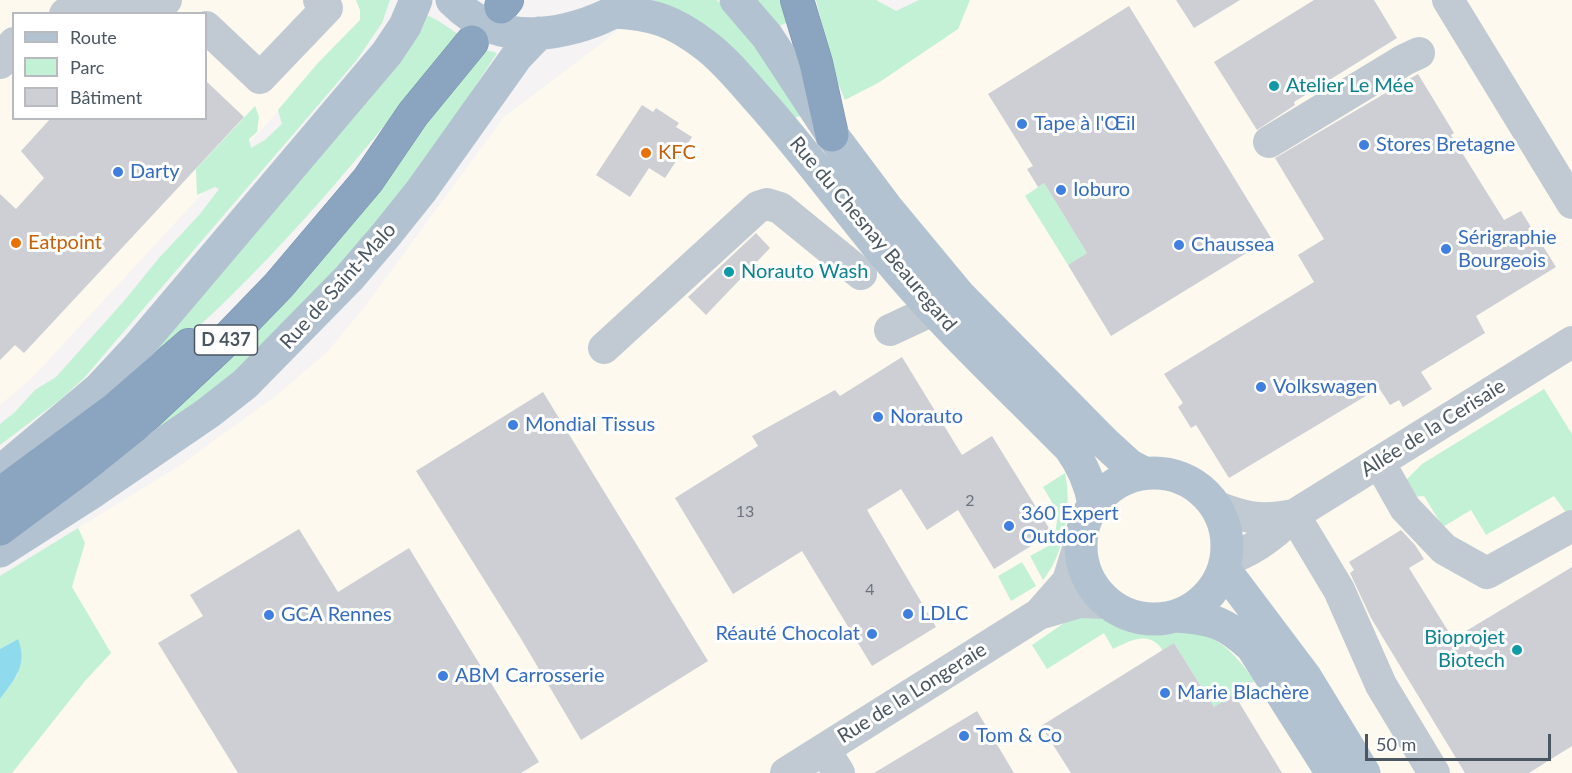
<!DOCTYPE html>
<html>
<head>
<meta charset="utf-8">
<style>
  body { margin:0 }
  #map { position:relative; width:1572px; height:773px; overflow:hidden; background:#f5f3f3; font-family:Lato,sans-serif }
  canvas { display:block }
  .legend { position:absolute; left:12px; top:12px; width:195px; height:108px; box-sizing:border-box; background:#fff; border:2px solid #b7bbc0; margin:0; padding:8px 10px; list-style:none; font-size:18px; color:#4a5661 }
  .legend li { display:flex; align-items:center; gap:12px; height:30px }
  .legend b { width:30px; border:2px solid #b7bbc0 }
  .scale { position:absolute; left:1365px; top:734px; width:186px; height:27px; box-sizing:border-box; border:3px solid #4a5661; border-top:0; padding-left:8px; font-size:18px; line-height:21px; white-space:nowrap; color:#4a5661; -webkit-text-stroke:4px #fff; paint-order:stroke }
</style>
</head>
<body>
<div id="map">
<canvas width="1572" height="773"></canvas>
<ul class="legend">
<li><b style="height:8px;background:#b3c2d1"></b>Route</li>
<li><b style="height:16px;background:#c3f1d5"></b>Parc</li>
<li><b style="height:16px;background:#cdcfd5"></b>Bâtiment</li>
</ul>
<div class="scale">50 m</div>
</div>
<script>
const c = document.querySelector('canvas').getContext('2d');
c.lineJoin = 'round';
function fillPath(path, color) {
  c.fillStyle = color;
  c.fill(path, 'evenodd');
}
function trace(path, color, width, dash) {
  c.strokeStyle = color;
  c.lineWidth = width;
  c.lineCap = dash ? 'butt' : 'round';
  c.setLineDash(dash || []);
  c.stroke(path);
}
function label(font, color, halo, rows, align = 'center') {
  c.font = font + ' Lato,sans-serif';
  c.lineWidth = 6;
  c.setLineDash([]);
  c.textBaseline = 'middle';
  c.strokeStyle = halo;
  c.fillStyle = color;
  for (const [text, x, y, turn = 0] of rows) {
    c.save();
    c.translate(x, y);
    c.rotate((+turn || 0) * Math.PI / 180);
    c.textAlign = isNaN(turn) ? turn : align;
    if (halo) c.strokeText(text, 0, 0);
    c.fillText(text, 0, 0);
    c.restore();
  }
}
fillPath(new Path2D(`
  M0,0h381l-351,380 -30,25zM14,14h192v104h-192z
  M654,0h100l55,74 36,26 33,-17 80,-54 12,-29h602v773h-1560l73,-92 26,-28 -39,-66 13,-44 -7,-15 101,-62 98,-71 51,-44 38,-46 138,-188 98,-74z`), '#fdf9ef');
fillPath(new Path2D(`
  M356,0h34l-8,23 -26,38 -272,317 -23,21 -61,46v-21l15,-12 20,-22 21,-13 68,-76 35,-43 41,-44 19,-25 -4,-2 -18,8 -1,-26 59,-63 4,11 -2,15 -8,7 2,9 14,-8 17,-16 -4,-14 39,-46 43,-44v-10z
  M654,0h63l28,30 56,82 -1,4 -5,2 -144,-116z
  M754,0h33l6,24 -7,-1 -9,4z
  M816,0h60l20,11 23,-11h51l-12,29 -80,54 -33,17 -9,-22z
  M420,12l17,8 21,14c-89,112 -180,225 -288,318 -23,20 -51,35 -75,52z
  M486,50l11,3 -90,137 -123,141 -110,93 -57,28z
  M1044,183l43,70 -19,12 -43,-69z
  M1544,389l28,45v80h-5l-13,-18 -68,39 -15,-25 -28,17 -19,-31 -11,1 -9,-15 18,-18z
  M1065,473c7,32 0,81 -22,107l-13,-24 24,-13 4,-30 -15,-26z
  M78,528l7,15 -13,44 39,66 -26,28 -73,92h-12v-74l18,-25v-35l-18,10v-73z
  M1022,562l14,24 -25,15 -13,-25z
  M1093,615c13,5 25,12 38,15 15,4 31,2 46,1 39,-1 57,22 78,50l-41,26 -40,-64 -11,8c-13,-21 -32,-11 -50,-2l-9,-16 -57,36 -15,-24 35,-24z`), '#c3f1d5');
fillPath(new Path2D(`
  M18,639c10,26 -3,40 -18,60v-50z`), '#90daee');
fillPath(new Path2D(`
  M1176,0h64l-46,28z
  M1314,0h60l23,38 -103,64 1,3 -38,25 -43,-68z
  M1129,6l142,232 -160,98 -43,-71 19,-12 -43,-70 -6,4 -11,-18 6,-3 -45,-72z
  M1418,74l36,59 -3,2 53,85 17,-9 35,56 -80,49 9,17 -64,39 11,17 -29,18 -4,-7 -9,5 -11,-17 -150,90 -33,-53 -5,3 -13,-21 5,-4 -19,-29 150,-92 -16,-27 26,-16 -49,-81z
  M206,81l38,36 -220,236 -9,-8 -15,15v-166l16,15 28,-31 -23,-27 30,-33h155z
  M642,105l11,7 3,-4 23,15 -3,4 16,10 -27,41 -16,-10 -19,29 -34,-22z
  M756,233l14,15 -64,67 -18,-18z
  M902,357l60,98 30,-19 60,97 -58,36 -36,-59 -31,20 -26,-41 -34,21 69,117 -64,39 -70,-115 -69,43 -58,-96 83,-52 -6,-10 83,-46 5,6z
  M543,392l165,269 -127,79 -61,-103 -104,-166z
  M299,529l39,63 71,-44 130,214 -18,11h-283l-80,-130 45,-27 -13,-21z
  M1401,530l14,15 9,14 -15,9 44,71 119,-72v179l-43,27h-64l-94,-155 -21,-45 4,-3 -5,-8z
  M1174,643l40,64 20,-13 48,79h-211l-30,-47z
  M977,711l37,62h-140z`), '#cdcfd5');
const highway = new Path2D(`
  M797,0l19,63 16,72
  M501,7l6,-7
  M0,494l115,-85 74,-64
  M0,529l82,-61 51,-41 89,-83 57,-59 89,-105 45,-66 59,-72`);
trace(highway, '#7690ad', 34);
trace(new Path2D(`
  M1448,0l124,203
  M65,14l50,-11 51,-3
  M206,27l54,51 67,-70 -8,-8
  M0,63l14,-20
  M1269,142l135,-82 15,-7
  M890,330l43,-20
  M604,348l154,-141 9,-3 13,4 81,66
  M1379,462l26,46 39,41 43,24 85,-47
  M1217,507c31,12 45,14 77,8
  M1294,515l45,75 42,95 53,88
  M1227,559c26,-7 48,-25 67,-44l278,-173
  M1039,614l29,-33 12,-39
  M824,749l15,24
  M786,773l253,-159 41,-12 27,1`), '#c1cad2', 32);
trace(new Path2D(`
  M452,0c12,12 25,22 42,28 44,15 101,-2 138,-27
  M736,0l31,36 65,99 54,72 73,88 147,149 23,21 15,8
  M614,12c39,2 60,9 91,33 19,14 35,34 51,52 45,50 86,106 129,158 57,69 123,130 185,193 13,18 20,34 24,56
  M0,472l99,-83 39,-42 249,-294 18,-27 11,-26
  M1081 546a73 73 0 1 1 146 0a73 73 0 1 1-146 0Z
  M0,551l94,-60 114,-78 37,-29 104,-106 36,-42 36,-45 96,-135 22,-23
  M1224,569l82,109 58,95
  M1176,616c36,2 50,7 76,31l80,126`), '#b3c2d1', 33);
trace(highway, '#8ba5c1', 33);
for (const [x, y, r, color] of [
  [1274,86,6,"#0f9aa8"],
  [1022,124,6,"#3f7fe0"],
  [1364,145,6,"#3f7fe0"],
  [646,153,6,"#e8710a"],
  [118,172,6,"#3f7fe0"],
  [1061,190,6,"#3f7fe0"],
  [16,243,6,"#e8710a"],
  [1179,245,6,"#3f7fe0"],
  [1446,249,6,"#3f7fe0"],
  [729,272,6,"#0f9aa8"],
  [1261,387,6,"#3f7fe0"],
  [878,417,6,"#3f7fe0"],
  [513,425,6,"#3f7fe0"],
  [1009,526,6,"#3f7fe0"],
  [908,614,6,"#3f7fe0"],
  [269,615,6,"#3f7fe0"],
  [872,634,6,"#3f7fe0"],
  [1517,650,6,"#0f9aa8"],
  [443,676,6,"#3f7fe0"],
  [1165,693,6,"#3f7fe0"],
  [964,736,6,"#3f7fe0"]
]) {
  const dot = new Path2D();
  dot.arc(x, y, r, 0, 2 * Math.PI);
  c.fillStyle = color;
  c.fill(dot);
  trace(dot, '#fff', 2);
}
label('16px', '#6b747e', null, [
  ["2",970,501],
  ["13",745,512],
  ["4",870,590]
]);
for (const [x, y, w] of [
  [226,340,63]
]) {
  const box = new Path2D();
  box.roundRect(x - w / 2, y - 15, w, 30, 4.5);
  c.fillStyle = '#fff';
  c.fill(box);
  trace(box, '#4a5661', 1.5);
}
label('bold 18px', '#4a5661', null, [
  ["D 437",226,340]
]);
label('20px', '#0d838f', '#fff', [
  ["Atelier Le Mée",1286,86],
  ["Norauto Wash",741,272],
  ["Bioprojet",1505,638,"right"],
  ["Biotech",1505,661,"right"]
], 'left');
label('20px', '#366cbe', '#fff', [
  ["Tape à l'Œil",1034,124],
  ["Stores Bretagne",1376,145],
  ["Darty",130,172],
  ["Ioburo",1073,190],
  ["Sérigraphie",1458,238],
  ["Bourgeois",1458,261],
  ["Chaussea",1191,245],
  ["Volkswagen",1273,387],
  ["Norauto",890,417],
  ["Mondial Tissus",525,425],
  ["360 Expert",1021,514],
  ["Outdoor",1021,537],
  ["LDLC",920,614],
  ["GCA Rennes",281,615],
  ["Réauté Chocolat",860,634,"right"],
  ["ABM Carrosserie",455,676],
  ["Marie Blachère",1177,693],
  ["Tom & Co",976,736]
], 'left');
label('20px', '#c56008', '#fff', [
  ["KFC",658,153],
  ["Eatpoint",28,243]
], 'left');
label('20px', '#4a5661', '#fff', [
  ["Rue du Chesnay Beauregard",873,234,50],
  ["Rue de Saint-Malo",338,286,-48],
  ["Allée de la Cerisaie",1433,428,-32],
  ["Rue de la Longeraie",912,693,-32]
]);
</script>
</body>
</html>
